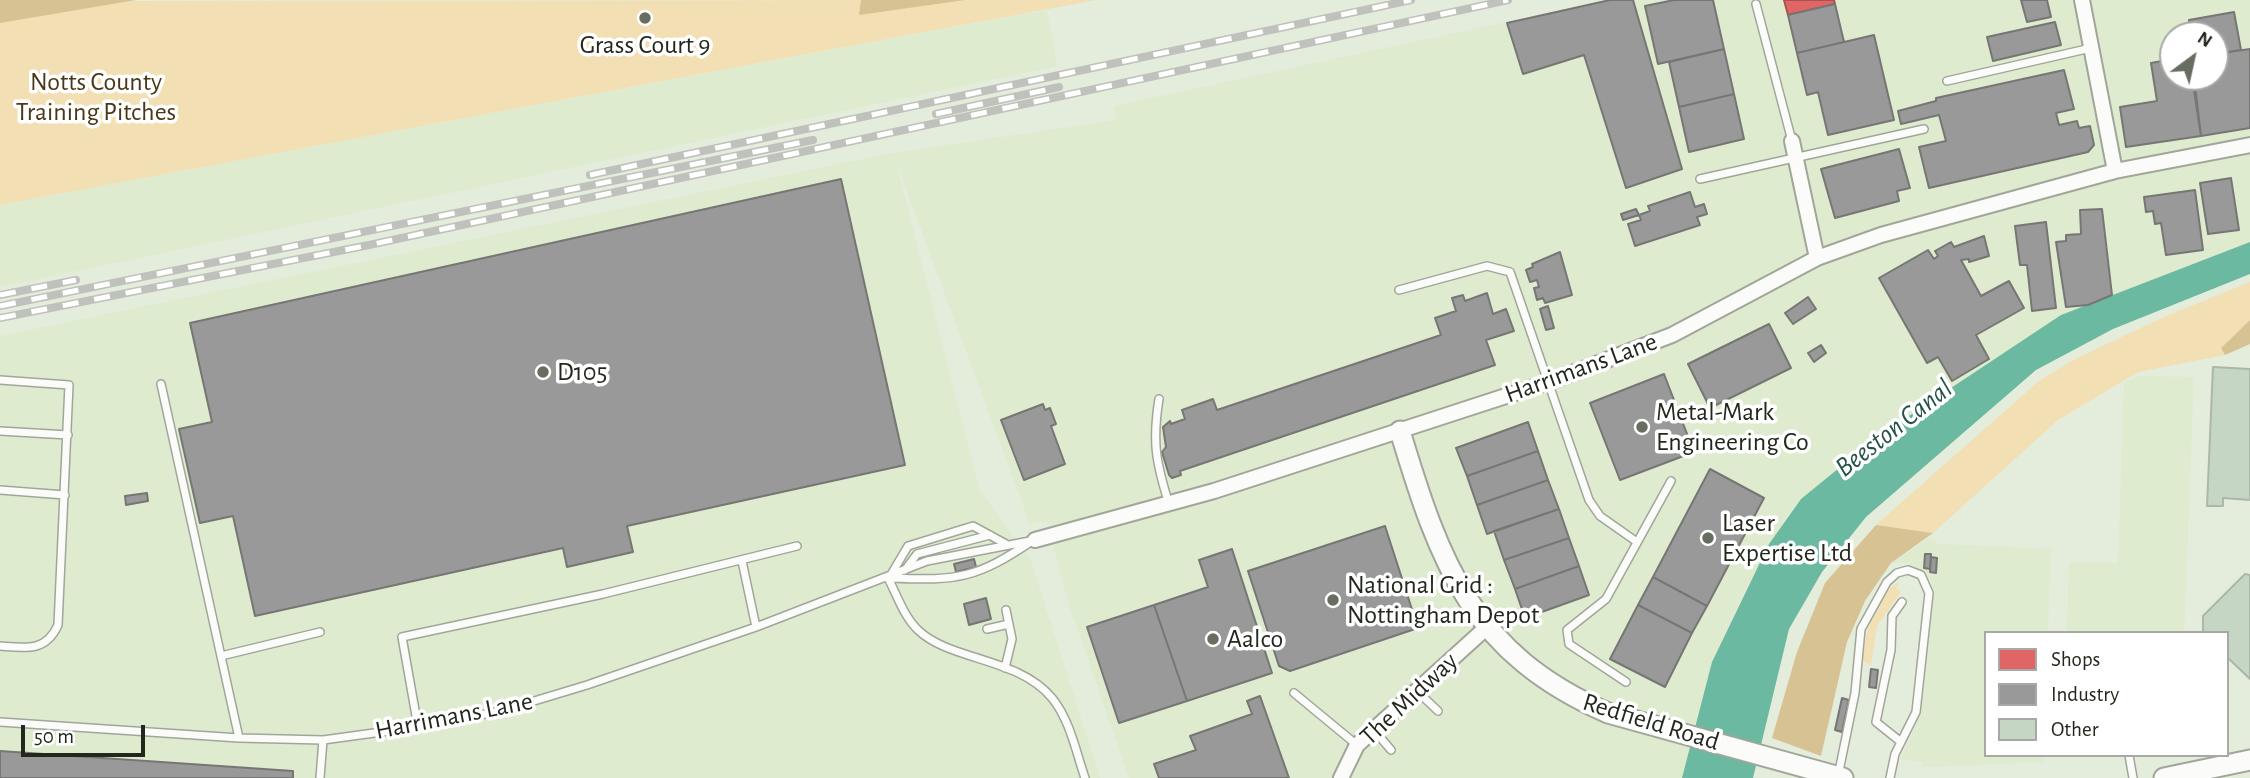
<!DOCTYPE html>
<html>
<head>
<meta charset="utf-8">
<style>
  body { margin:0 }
  #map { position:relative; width:2250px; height:778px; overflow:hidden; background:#e4ecdb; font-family:"Alegreya Sans",sans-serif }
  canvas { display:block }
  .legend { position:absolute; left:1984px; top:631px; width:245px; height:126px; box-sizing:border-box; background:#fff; border:2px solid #a7a9a5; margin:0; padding:9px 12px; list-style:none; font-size:21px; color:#23281d }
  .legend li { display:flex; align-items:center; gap:14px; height:35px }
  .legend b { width:35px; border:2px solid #a7a9a5 }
  .north { position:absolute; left:2159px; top:21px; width:70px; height:70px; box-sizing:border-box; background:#fff; border:2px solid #a7a9a5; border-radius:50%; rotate:33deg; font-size:19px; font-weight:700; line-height:28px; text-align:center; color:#23281d }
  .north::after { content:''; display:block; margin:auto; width:24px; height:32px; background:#676d60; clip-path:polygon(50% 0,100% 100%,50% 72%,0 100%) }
  .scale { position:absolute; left:21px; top:725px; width:124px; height:32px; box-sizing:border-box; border:4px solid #23281d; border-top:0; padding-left:9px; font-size:21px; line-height:24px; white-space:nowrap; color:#23281d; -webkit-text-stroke:5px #fff; paint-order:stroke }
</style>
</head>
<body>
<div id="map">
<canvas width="2250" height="778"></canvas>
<ul class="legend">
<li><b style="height:19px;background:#e06666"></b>Shops</li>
<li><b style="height:19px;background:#999"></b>Industry</li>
<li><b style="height:19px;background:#c5d7c4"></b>Other</li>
</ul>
<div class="north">N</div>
<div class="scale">50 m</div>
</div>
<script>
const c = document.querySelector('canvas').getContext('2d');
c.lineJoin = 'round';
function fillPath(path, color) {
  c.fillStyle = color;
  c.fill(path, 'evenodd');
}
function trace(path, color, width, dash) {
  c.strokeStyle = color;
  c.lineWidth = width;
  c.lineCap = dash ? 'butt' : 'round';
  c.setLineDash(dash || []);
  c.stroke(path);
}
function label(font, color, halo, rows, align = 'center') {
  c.font = font + ' "Alegreya Sans",sans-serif';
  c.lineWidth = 7;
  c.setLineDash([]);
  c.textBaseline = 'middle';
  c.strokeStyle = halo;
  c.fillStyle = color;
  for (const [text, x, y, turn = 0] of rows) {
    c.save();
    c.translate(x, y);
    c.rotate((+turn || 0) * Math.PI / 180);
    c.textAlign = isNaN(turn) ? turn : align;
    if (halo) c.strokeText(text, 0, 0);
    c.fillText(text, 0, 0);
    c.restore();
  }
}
fillPath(new Path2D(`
  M1610,0h640v242l-189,73 -184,122 -76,62 -15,18 -40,72 -34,73 -28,116h-555l-60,-173 -22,-84 -17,3 -134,-362 83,327 52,72 69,217h-1100v-442l893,-183 224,-33 -3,-14zM2173,35h42v42h-42z
  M1047,10l10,56 -1057,221v-82z
  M2139,376l55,1 -10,256h-117l2,-71 49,1 6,-180z
  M1930,538l9,6 112,5 -3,84h-62v122h57v7l-121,5v-5l-21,-3 19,-43 13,-125 -1,-9 -8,-12 -16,-7h-17z`), '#deebcf');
fillPath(new Path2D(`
  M0,0l135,1 961,-1 -1096,205z
  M2250,282v38l-29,28 4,7 -87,17 -80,48 -125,113 -57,-8 164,-145 37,-22 87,-41z
  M1900,582l-4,6 5,4 -24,34 -6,39 -8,-4c1,-25 11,-68 37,-79z`), '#f2dfb4');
fillPath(new Path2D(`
  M0,0h136l-136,23z
  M861,0h104l-106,15z
  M2250,320v24l-25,11 -4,-7z
  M1876,525l57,8 -42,30 -26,38 -18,41 -26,114 -49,-18 25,-86 28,-69z`), '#d7c293');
fillPath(new Path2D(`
  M2250,242v32l-137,55 -77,41 -170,147 -44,55 -33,57 -36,149h-71l30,-116 57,-118 32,-45 76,-62 184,-122z`), '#6cb9a2');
const shops = new Path2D(`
  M1784,0h50l1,4 -47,11z`);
fillPath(shops, '#e06666');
trace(shops, '#a75350', 2);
const industry = new Path2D(`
  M1610,0h23l49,169 -56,19 -42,-133 -61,19 -16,-51z
  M1674,0h39l11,49 -66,15 -13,-58z
  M2021,0h26l4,17 -24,5z
  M1835,4l9,38 -47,11 -9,-38z
  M2234,12l7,38 -26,4v-19h-24l-2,-15z
  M2055,22l6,23 -68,16 -6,-24z
  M1874,35l20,85 -66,15 -10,-43 -11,3 -10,-42z
  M2173,45v8l-8,1 -1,-7z
  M1724,49l10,45 -55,13 -10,-45z
  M2250,49v79l-49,8 -7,-59h21v-23z
  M2173,59v18h19l9,59 -75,11 -6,-40 37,-6 -6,-38z
  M2064,70l10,39 -18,4 3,12 18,-4 2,7 11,-2 4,19 -6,7 -159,36 -10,-41 27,-6 -7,-26 -38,9 -3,-13 38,-10v-3z
  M1734,94l10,45 -55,13 -10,-45z
  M1899,149l11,39 -13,3 2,10 -64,17 -14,-49z
  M2231,178l8,52 -31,4 -8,-51z
  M841,179l64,286 -278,61 6,26 -66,15 -4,-19 -308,68 -22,-100 -33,7 -21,-94 33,-7 -22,-99z
  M2195,190l8,60 -37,5 -5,-32 -6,1 -2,-13 -7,1 -2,-15z
  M1690,192l5,15 9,-3 3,10 -10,3 3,8 -65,21 -7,-22 13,-4 -2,-5 11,-4 -2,-5z
  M1636,209l3,6 -16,5 -2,-6z
  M2102,209l10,86 -24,10 -22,2 -10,-65 10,-1v-6l15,-1 -1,-24z
  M2046,222l10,86 -24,3 -5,-46h-7l-5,-39z
  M1984,236l5,20 -20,6v-3l-8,1 20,36 28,-15 15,27 -48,27 13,24 -37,22 -14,-24 -11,6 -48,-85 49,-28 6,9 4,-3 -3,-5 16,-9 3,5z
  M1560,252l12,43 -27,8 -2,-5 -6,2 -3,-12 5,-1 -2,-7 -7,2 -4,-12 7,-3 -1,-3z
  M1487,293l6,21 13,-5 8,22 -28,9 9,25 -315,106 1,4 -9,3 -3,-3 -7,-23 4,-5 -3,-20 7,-6 1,3 14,-5 -3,-9 31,-11 4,11 224,-75 -6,-17 21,-7 -4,-13 11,-3 2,6z
  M1808,297l8,12 -23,15 -8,-11z
  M1548,306l6,22 -8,2 -6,-21z
  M1769,324l22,44 -81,40 -22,-44z
  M1821,345l5,8 -12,9 -6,-9z
  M1664,374l30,78 -74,28 -30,-77z
  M1043,404l2,6 5,-2 6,16 -5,2 14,38 -41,16 -23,-60z
  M1528,422l10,29 -71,25 -11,-28z
  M1538,451l10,29 -71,25 -10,-29z
  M1710,469l54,29 -57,108 -54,-29z
  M1548,480l11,29 -72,25 -10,-29z
  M147,493l1,8 -22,4 -1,-9z
  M1559,509l10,29 -65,22 -10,-29z
  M1385,526l33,102 -128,43 -11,-5 -31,-95z
  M1569,538l10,28 -64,23 -11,-29z
  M1232,549l40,124 -85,28 -33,-96 54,-18 -9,-27z
  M1925,554h6l-1,15 -6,-1z
  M1931,557l6,1 -1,15 -6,-1z
  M974,559l2,8 -20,5 -2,-8z
  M1579,566l10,29 -64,23 -10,-29z
  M1653,577l54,29 -15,27 -54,-28z
  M986,598l5,21 -22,6 -5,-21z
  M1154,605l33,96 -68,22 -32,-96z
  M1638,605l54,28 -27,54 -55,-28z
  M1871,669l7,1 -2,18 -7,-1z
  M1260,696l29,82h-130l-5,-14 42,-14 -6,-14 62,-22 -5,-13z
  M1842,698l7,2 -7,32 -7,-2z
  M0,751l293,20v7h-293z`);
fillPath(industry, '#999');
trace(industry, '#767774', 2);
const building = new Path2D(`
  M2213,367l37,2v131l-27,-2v8h-16z
  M2245,574l5,1v104l-23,-22v-24h-24v-17z`);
fillPath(building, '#c5d7c4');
trace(building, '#acb6aa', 2);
const lane = new Path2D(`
  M1756,4l36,137
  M1947,81l144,-33
  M1700,179l224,-50
  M1399,290l88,-24 23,6 79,228 11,16 37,26
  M0,380l69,5 -11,240c-12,27 -32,23 -58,21
  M161,384l78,354
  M1159,399c-7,43 -3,64 10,105
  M0,431l68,4
  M0,490l65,5
  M742,561l14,66
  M905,570l12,-16 73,-19
  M888,578c9,17 16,39 30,52 32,31 100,27 134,68 18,22 24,54 33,80
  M889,578l19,-32 65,-20 33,18
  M893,578c65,3 84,0 139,-37
  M987,629l22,-5
  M221,656l99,-24
  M1005,668l7,-29 -6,-29
  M1626,682l-57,-38 -2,-14 39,-31 65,-118
  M1417,691l21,20
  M1294,693l63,52
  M0,722l239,16 84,2 95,-13 83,-16 86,-26 169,-58 171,-66 108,-21
  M418,727l-16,-90 201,-43 194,-48
  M1374,730l17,20
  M1901,742l-25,-20 15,-72 1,-34 10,-14
  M2129,755l4,23
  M1838,776l17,-83 6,-64 26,-47 10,-9 11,-3 13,5 8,18 -13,119 -21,42 -5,24
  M320,778l3,-38`);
const street = new Path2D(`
  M2082,0l33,171
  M1792,141l25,117
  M1035,540l179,-49 335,-109 123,-47 145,-77 64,-23 234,-64 135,-26
  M1341,778l16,-33 130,-118`);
const secondary = new Path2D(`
  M1400,431c40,133 72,223 208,282l235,65
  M2164,778l86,-18`);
trace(lane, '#a0a699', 10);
trace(street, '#a0a699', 18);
trace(secondary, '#a0a699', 23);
trace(lane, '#fbfcfa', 7);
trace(street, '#fbfcfa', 14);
trace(secondary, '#fbfcfa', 19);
const rail = new Path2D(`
  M936,114l123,-27
  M590,175l821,-175
  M0,295l76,-15
  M0,306l813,-166
  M0,318l369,-73 1139,-245`);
trace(rail, '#bfc1bc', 8);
trace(rail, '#fff', 5, [16]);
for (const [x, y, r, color] of [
  [645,18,7,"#676d60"],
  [543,372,7,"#676d60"],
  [1642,427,7,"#676d60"],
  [1708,538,7,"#676d60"],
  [1333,600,7,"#676d60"],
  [1213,639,7,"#676d60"]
]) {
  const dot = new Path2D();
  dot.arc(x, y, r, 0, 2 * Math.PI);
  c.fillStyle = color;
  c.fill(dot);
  trace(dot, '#fff', 2.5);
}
label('26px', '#23281d', '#fff', [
  ["Grass Court 9",645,45,"center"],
  ["D105",557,372],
  ["Metal-Mark",1656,412],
  ["Engineering Co",1656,442],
  ["Laser",1722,523],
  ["Expertise Ltd",1722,553],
  ["National Grid :",1347,585],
  ["Nottingham Depot",1347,615],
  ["Aalco",1227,639]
], 'left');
label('26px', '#4a3818', '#fff', [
  ["Notts County",96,82],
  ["Training Pitches",96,112]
]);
label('26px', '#23281d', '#fff', [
  ["Harrimans Lane",1581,368,-20],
  ["The Midway",1409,699,-43],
  ["Harrimans Lane",454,716,-11],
  ["Redfield Road",1651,722,17]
]);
label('italic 28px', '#265347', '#fff', [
  ["Beeston Canal",1894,428,-38]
]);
</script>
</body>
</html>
